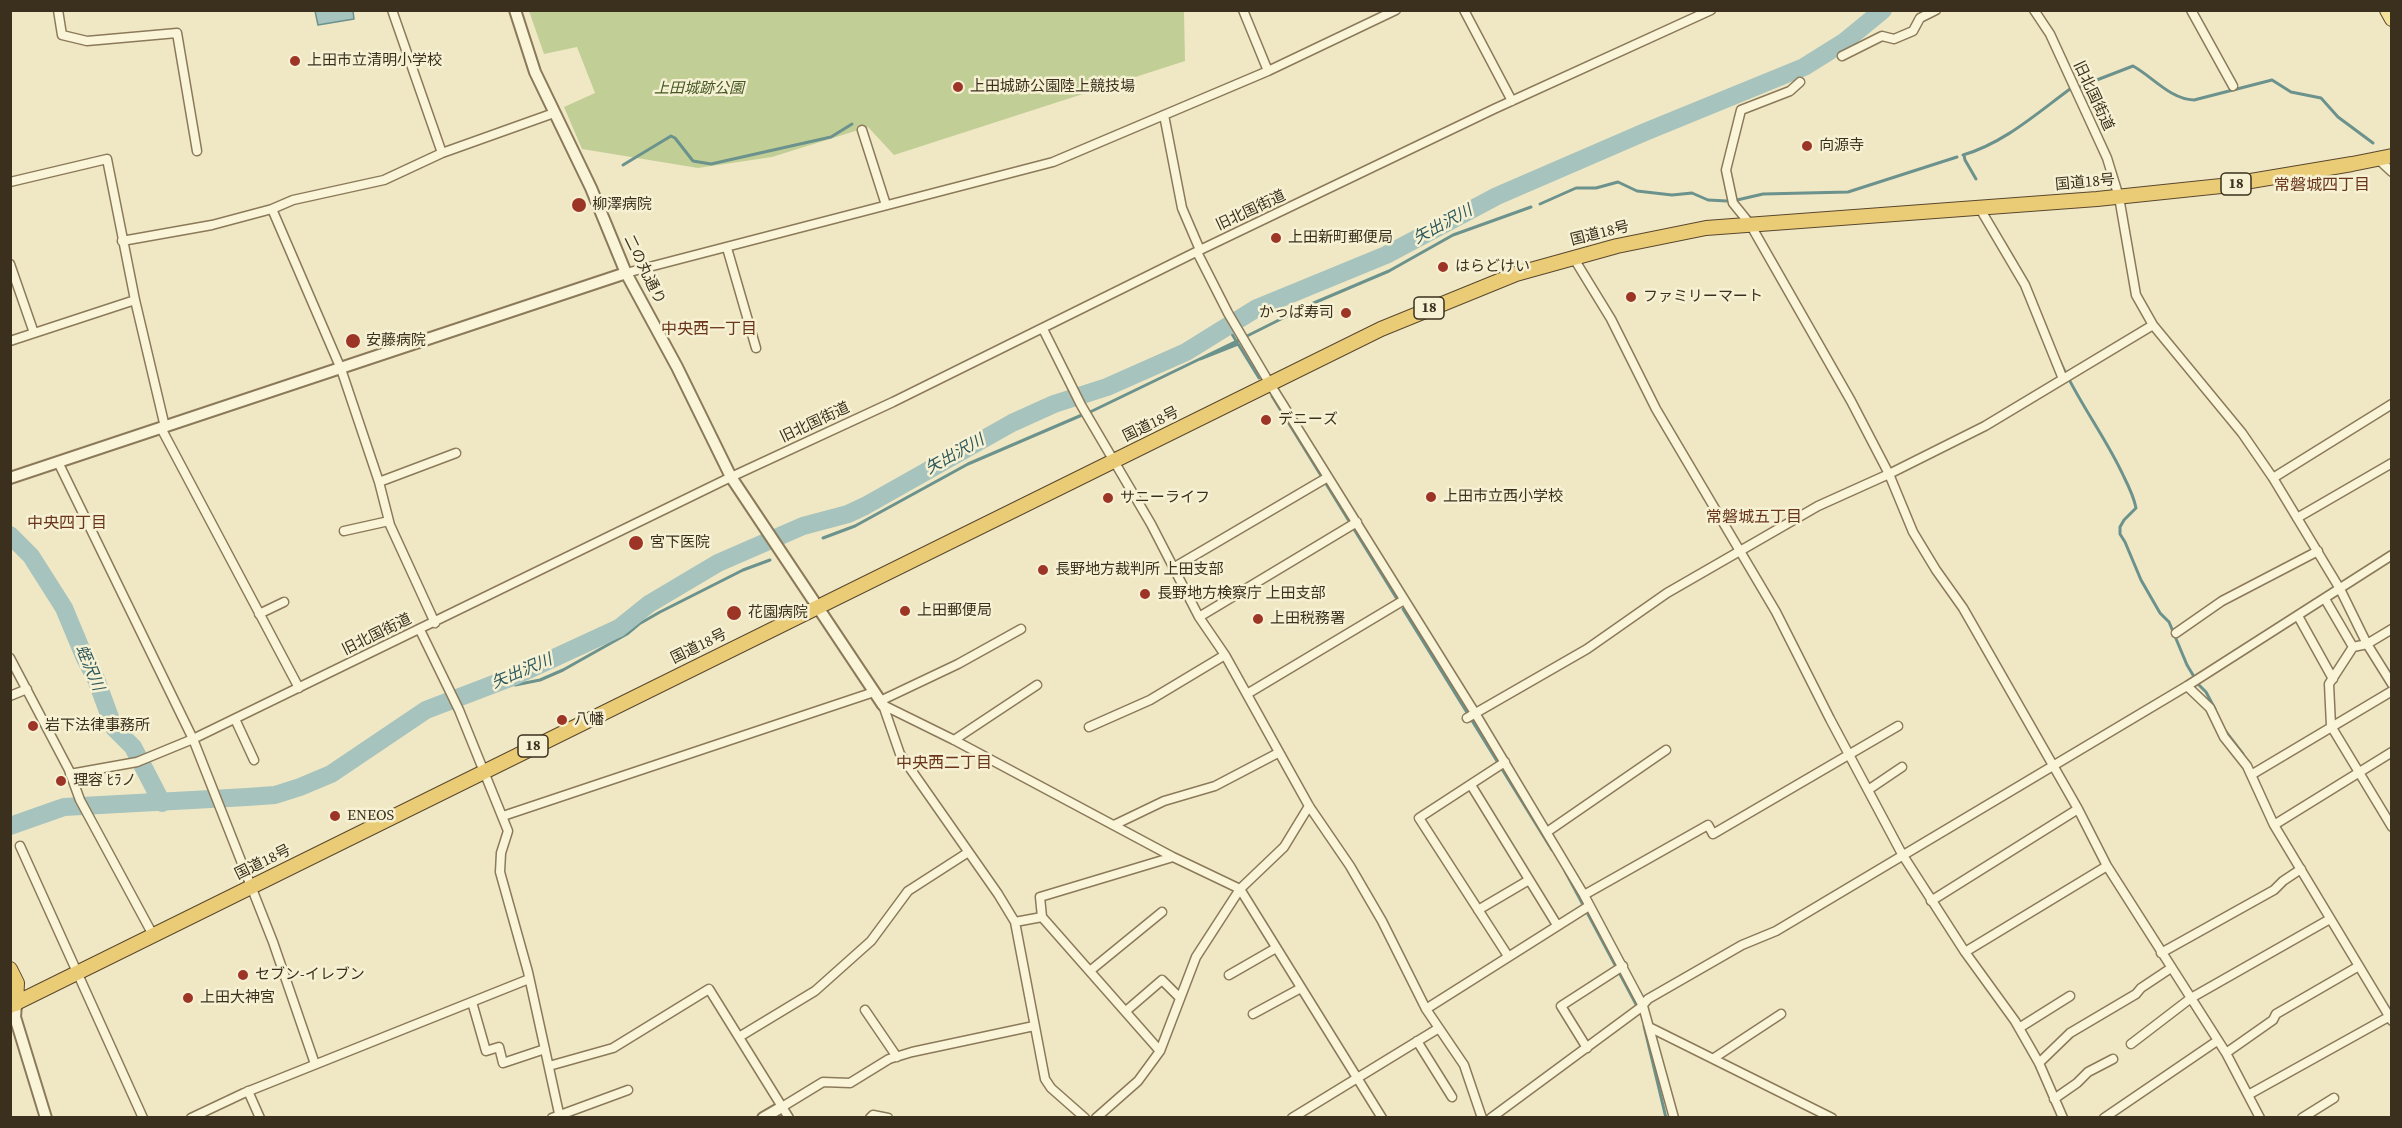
<!DOCTYPE html>
<html>
<head>
<meta charset="utf-8">
<style>
  body { margin:0 }
  #map { position:relative; width:2402px; height:1128px; overflow:hidden; background:#f0e8c4; font-family:"Source Serif 4",serif }
  canvas { display:block }
  .frame { position:absolute; inset:0; border:12px solid #3b301e; pointer-events:none }
</style>
</head>
<body>
<div id="map">
<canvas width="2402" height="1128"></canvas>
<div class="frame"></div>
</div>
<script>
const c = document.querySelector('canvas').getContext('2d');
c.lineJoin = 'round';
function fillPath(path, color) {
  c.fillStyle = color;
  c.fill(path, 'evenodd');
}
function trace(path, color, width, dash) {
  c.strokeStyle = color;
  c.lineWidth = width;
  c.lineCap = dash ? 'butt' : 'round';
  c.setLineDash(dash || []);
  c.stroke(path);
}
function label(font, color, halo, rows, align = 'center') {
  c.font = font + ' "Source Serif 4","Noto Sans JP",serif';
  c.lineWidth = 5;
  c.setLineDash([]);
  c.textBaseline = 'middle';
  c.strokeStyle = halo;
  c.fillStyle = color;
  for (const [text, x, y, turn = 0] of rows) {
    c.save();
    c.translate(x, y);
    c.rotate((+turn || 0) * Math.PI / 180);
    c.textAlign = isNaN(turn) ? turn : align;
    if (halo) c.strokeText(text, 0, 0);
    c.fillText(text, 0, 0);
    c.restore();
  }
}
fillPath(new Path2D(`
  M529,11h655l1,50 -291,94 -26,-28 -96,30 -74,11 -116,-19 -18,-42 31,-14 -18,-46 -33,7z`), '#c1cf97');
const water = new Path2D(`
  M315,11h38l1,8 -36,6z`);
fillPath(water, '#a6c3be');
trace(water, '#6c928d', 1.5);
trace(new Path2D(`
  M2076,88l57,-22c20,11 37,33 61,34l78,-20 19,12 30,6 17,19 35,26
  M1963,155c41,-12 73,-41 107,-66
  M1964,155l1,5 11,19
  M623,165l48,-29 4,2 18,23 18,3 120,-27 21,-13
  M1737,200l26,-6 85,-2 109,-35
  M1540,204l36,-16h20l22,-6 19,9 35,4 20,-2 16,7 19,1
  M2004,242l24,41
  M1227,326l32,52
  M1245,337l64,-32 80,-34 64,-36 78,-28
  M1200,359l38,-15
  M2060,361c18,41 46,76 64,116 5,10 10,20 12,31l-12,12 -4,7v7l5,8 16,38 19,33 9,9 18,43 12,20 7,7 9,17
  M1272,396l125,203
  M1088,413l151,-73
  M823,538l32,-12 113,-62 114,-49
  M1403,609l149,241
  M505,680l10,5 25,-5 23,-10 64,-36 12,-10 21,-12 83,-42 27,-10
  M2223,728l20,26
  M1565,871l73,137
  M1644,1026l22,92`), '#6c928d', 3);
trace(new Path2D(`
  M10,535l21,21 33,52 20,48 12,23 18,49 19,19 29,56
  M10,826l54,-19 183,-10 28,-2 25,-8 31,-13 95,-64 89,-34 104,-48 30,-24 69,-41 85,-37 45,-12 17,-8 147,-83 42,-19 53,-17 79,-35 71,-44 129,-53 111,-59 148,-64 159,-65 40,-25 39,-32`), '#a6c3be', 18);
const minor = new Path2D(`
  M58,10l4,25 25,6 90,-8 20,118
  M392,10l50,143
  M1243,10l25,61
  M1464,10l48,91
  M2034,10l16,24 57,124 12,39 17,98 17,30 89,108 31,45 67,111 27,55 25,40
  M2191,10l42,76
  M1842,56l40,-20 12,3 19,-8 7,-13 16,-8
  M1800,82l-10,9 -49,19 -15,60 7,33 17,21 101,177 38,73 24,58 23,38 27,38 115,201 29,57 119,187 34,65
  M1164,115l18,93 18,42
  M862,130l24,75
  M2378,159l14,13
  M10,182l97,-23 28,141 30,127
  M1979,207l46,78 38,94
  M272,209l69,160 38,113 11,43 45,98
  M122,241l90,-16 60,-16 21,-9 91,-20 58,-27 112,-40
  M727,248l29,100
  M1197,252l31,61 42,71 205,329 109,182 59,111 31,112
  M1573,257l38,62 45,90 120,203 54,107 72,135 63,98 50,69 24,42 24,55
  M10,264l24,69
  M626,273l427,-111 215,-91 128,-61
  M1043,329l38,76 70,119 48,93 26,38 84,151 41,60 32,55 44,88 38,56 18,53
  M10,341l125,-41
  M161,428l138,260
  M58,462l135,277 80,203 42,122
  M2273,478l119,-74
  M379,482l77,-29
  M2297,518l95,-55
  M344,531l45,-10
  M1173,568l155,-91
  M2325,599l28,48
  M259,614l25,-12
  M2298,616l35,63
  M1199,617l158,-95
  M2392,629l-25,15 -14,3 -24,37 2,42 61,101
  M420,630l39,80 49,121 -7,22 -1,19 28,100 32,146
  M2176,633l46,-32 96,-50
  M10,658l59,112 11,30 73,135
  M2187,686l23,22 14,29 23,29 27,59 118,196
  M1247,694l157,-94
  M10,696l17,-7
  M880,701l78,-37 63,-35
  M883,705l71,35 219,117 67,32 142,229
  M883,705l17,49 98,140 17,28 30,157 6,9 34,30
  M1467,718l120,-69 80,-56 151,-87 71,-32 96,-48 168,-101
  M235,719l19,41
  M1089,727l61,-27 75,-45
  M954,740l83,-55
  M1505,762l-86,56 89,138
  M70,774l67,-12 56,-23 538,-262 162,-75 307,-152 294,-141 217,-99
  M2251,775l141,-84
  M1471,785l86,140
  M1868,790l34,-23
  M503,816l371,-124
  M1114,825l50,-24 51,-15 63,-33
  M2274,825l118,-73
  M1547,832l119,-82
  M20,846l123,272
  M1584,895l124,-70 5,9 185,-108
  M1931,901l147,-92
  M1478,910l51,-30
  M1015,922l27,-5
  M1965,952l142,-86
  M2161,953l113,-63 9,-9 18,-12
  M1091,970l71,-58
  M1229,975l47,-27
  M472,1002l14,49 13,-4 4,16 42,-14
  M1426,1009l163,-103
  M865,1010l32,47
  M1126,1011l36,-31 18,18
  M1253,1014l48,-26
  M1651,1028l181,90
  M2019,1028l51,-32
  M739,1037l76,-46 56,-50 37,-50 59,-38
  M1417,1041l35,56
  M2131,1044l60,-46 139,-79
  M1587,1048l-26,-42 62,-40
  M1160,1051l-118,-134 -2,-20 133,-40
  M2226,1053l47,-33 3,-6 83,-48
  M1714,1058l67,-44
  M2039,1063l31,-30 66,-39 5,-6 30,-20
  M549,1066l64,-18 96,-59 80,129
  M248,1091l12,27
  M2248,1095l144,-80
  M2054,1099l23,-16 11,-11 25,-13
  M782,1107l41,-25 27,1 39,-24 23,-7 122,-26
  M191,1118l53,-25 285,-114
  M552,1118l76,-28
  M870,1118l3,-3 15,3
  M1096,1118l42,-37 22,-30 36,-94 44,-68 44,-42 25,-41
  M1292,1118l147,-90
  M1491,1118l149,-110 8,-9 94,-54 34,-14 411,-245 205,-131
  M2104,1118l113,-77
  M2302,1118l32,-20`);
const tertiary = new Path2D(`
  M515,10l20,62 56,116 35,85 51,94 54,110 152,228
  M10,478l616,-205
  M16,1004l-1,13 31,101
  M763,1118l19,-11`);
const primary = new Path2D(`
  M2387,10l5,9`);
const trunk = new Path2D(`
  M10,969l7,14 -1,21
  M10,1006l1371,-677 135,-55 101,-28 89,-18 391,-29 124,-13 131,-22 40,-8`);
trace(minor, '#8b7a5a', 11);
trace(tertiary, '#8b7a5a', 14);
trace(primary, '#59472e', 16);
trace(trunk, '#59472e', 16);
trace(minor, '#faf4d8', 8);
trace(tertiary, '#faf4d8', 10);
trace(primary, '#f4e39b', 14);
trace(trunk, '#ebcc76', 14);
for (const [x, y, r, color] of [
  [295,61,6,"#9d3527"],
  [958,87,6,"#9d3527"],
  [1807,146,6,"#9d3527"],
  [579,205,8,"#9d3527"],
  [1276,238,6,"#9d3527"],
  [1443,267,6,"#9d3527"],
  [1631,297,6,"#9d3527"],
  [1346,313,6,"#9d3527"],
  [353,341,8,"#9d3527"],
  [1266,420,6,"#9d3527"],
  [1431,497,6,"#9d3527"],
  [1108,498,6,"#9d3527"],
  [636,543,8,"#9d3527"],
  [1043,570,6,"#9d3527"],
  [1145,594,6,"#9d3527"],
  [905,611,6,"#9d3527"],
  [734,613,8,"#9d3527"],
  [1258,619,6,"#9d3527"],
  [562,720,6,"#9d3527"],
  [33,726,6,"#9d3527"],
  [61,781,6,"#9d3527"],
  [335,816,6,"#9d3527"],
  [243,975,6,"#9d3527"],
  [188,998,6,"#9d3527"]
]) {
  const dot = new Path2D();
  dot.arc(x, y, r, 0, 2 * Math.PI);
  c.fillStyle = color;
  c.fill(dot);
  trace(dot, '#f7f1d4', 2);
}
for (const [x, y, w] of [
  [2236,184,30],
  [1429,308,30],
  [533,746,30]
]) {
  const box = new Path2D();
  box.roundRect(x - w / 2, y - 11, w, 22, 4.5);
  c.fillStyle = '#f7f1d4';
  c.fill(box);
  trace(box, '#3b301e', 1.5);
}
label('bold 14px', '#3b301e', null, [
  ["18",2236,184],
  ["18",1429,308],
  ["18",533,746]
]);
label('15px', '#3b301e', '#f7f1d4', [
  ["上田市立清明小学校",307,61],
  ["上田城跡公園陸上競技場",970,87],
  ["向源寺",1819,146],
  ["柳澤病院",592,205],
  ["上田新町郵便局",1288,238],
  ["はらどけい",1455,267],
  ["ファミリーマート",1643,297],
  ["かっぱ寿司",1334,313,"right"],
  ["安藤病院",366,341],
  ["デニーズ",1278,420],
  ["上田市立西小学校",1443,497],
  ["サニーライフ",1120,498],
  ["宮下医院",650,543],
  ["長野地方裁判所 上田支部",1055,570],
  ["長野地方検察庁 上田支部",1157,594],
  ["上田郵便局",917,611],
  ["花園病院",748,613],
  ["上田税務署",1270,619],
  ["八幡",574,720],
  ["岩下法律事務所",45,726],
  ["理容 ﾋﾗノ",73,781],
  ["ENEOS",347,816],
  ["セブン-イレブン",255,975],
  ["上田大神宮",200,998]
], 'left');
label('italic 15px', '#445824', '#f7f1d4', [
  ["上田城跡公園",699,89]
]);
label('15px', '#3b301e', '#f7f1d4', [
  ["旧北国街道",2093,96,65],
  ["国道18号",2085,183,-5],
  ["旧北国街道",1251,211,-25],
  ["国道18号",1600,234,-14],
  ["二の丸通り",644,270,64],
  ["旧北国街道",815,423,-25],
  ["国道18号",1151,425,-26],
  ["旧北国街道",377,635,-26],
  ["国道18号",699,647,-26],
  ["国道18号",263,863,-26]
]);
label('16px', '#69361c', '#f7f1d4', [
  ["常磐城四丁目",2322,186],
  ["中央西一丁目",709,330],
  ["常磐城五丁目",1754,518],
  ["中央四丁目",67,524],
  ["中央西二丁目",944,764]
]);
label('italic 16px', '#2d585b', '#f7f1d4', [
  ["矢出沢川",1443,225,-28],
  ["矢出沢川",955,455,-29],
  ["蛭沢川",89,668,67],
  ["矢出沢川",522,672,-23]
]);
</script>
</body>
</html>
